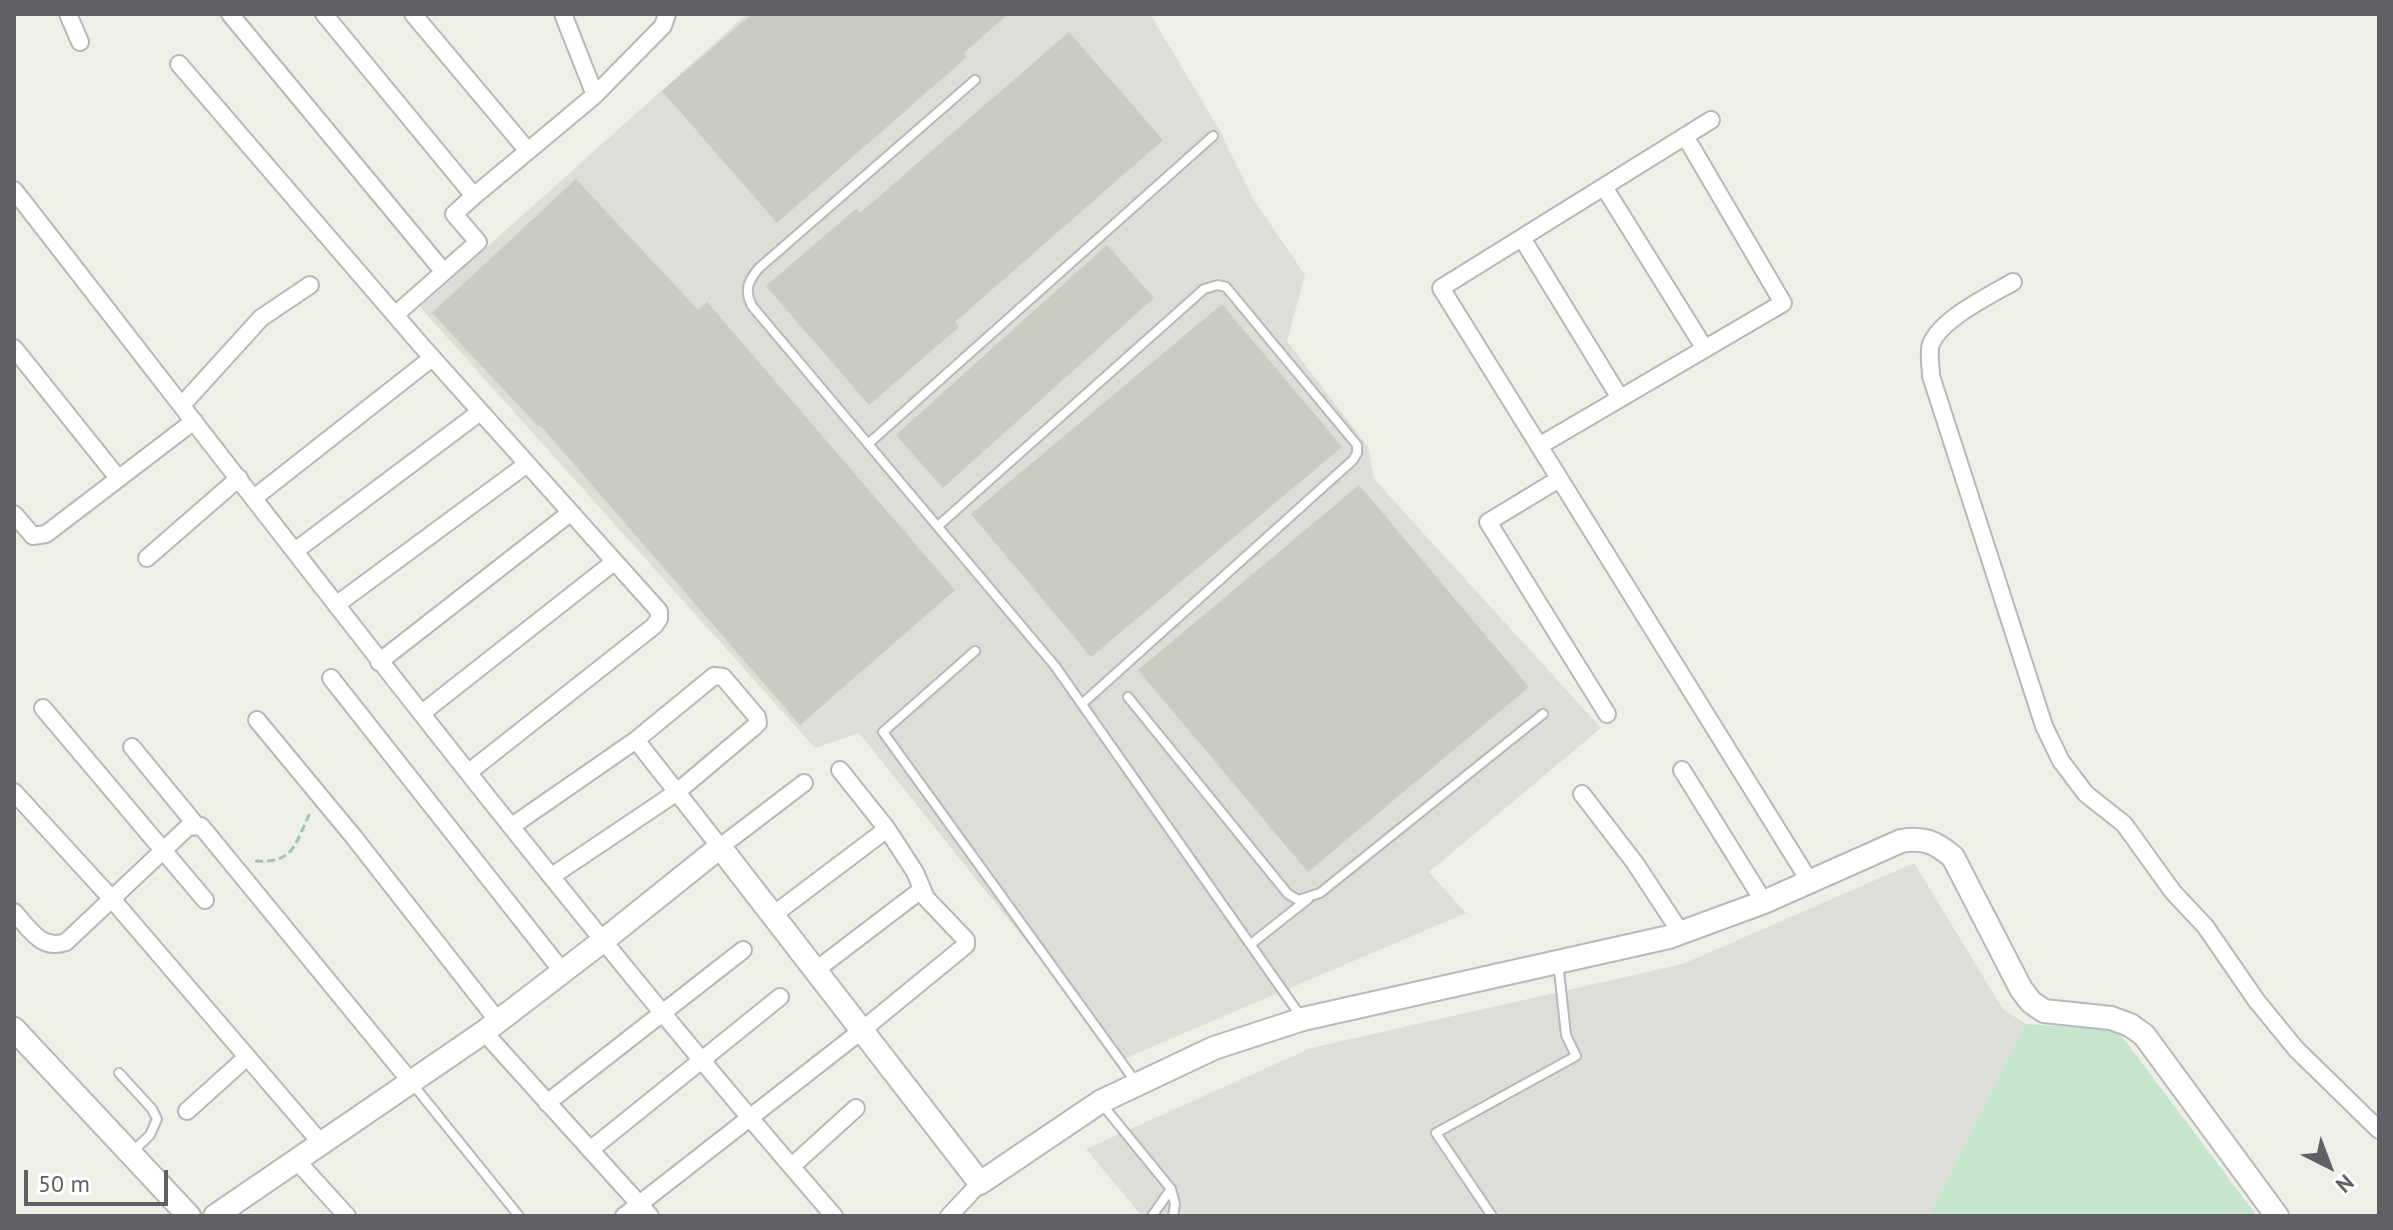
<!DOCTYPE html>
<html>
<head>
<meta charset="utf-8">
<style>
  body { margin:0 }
  #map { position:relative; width:2393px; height:1230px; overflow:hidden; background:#efefe7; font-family:"PT Sans",sans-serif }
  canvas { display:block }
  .frame { position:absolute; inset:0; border:16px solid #5e6066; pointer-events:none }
  .north { position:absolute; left:2289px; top:1126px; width:80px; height:80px; -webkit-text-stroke:6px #fff; paint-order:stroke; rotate:138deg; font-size:22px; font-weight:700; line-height:32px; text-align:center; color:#5e6066 }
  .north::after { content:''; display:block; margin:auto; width:28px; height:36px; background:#5e6066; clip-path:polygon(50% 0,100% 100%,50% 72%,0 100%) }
  .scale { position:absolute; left:24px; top:1170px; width:144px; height:36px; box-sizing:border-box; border:4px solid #5e6066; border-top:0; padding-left:10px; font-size:24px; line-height:28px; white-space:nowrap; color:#5e6066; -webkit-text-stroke:6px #fff; paint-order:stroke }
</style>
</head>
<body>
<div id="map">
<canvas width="2393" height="1230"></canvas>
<div class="frame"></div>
<div class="north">N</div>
<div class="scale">50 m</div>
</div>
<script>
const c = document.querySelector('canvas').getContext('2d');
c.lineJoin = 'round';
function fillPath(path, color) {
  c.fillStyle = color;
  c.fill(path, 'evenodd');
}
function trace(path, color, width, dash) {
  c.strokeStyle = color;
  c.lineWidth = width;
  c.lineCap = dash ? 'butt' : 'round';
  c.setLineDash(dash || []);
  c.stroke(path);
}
fillPath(new Path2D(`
  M747,14h403l70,117 32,66 53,78 -18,66 81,106 6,32 227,249 -172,144 37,41 -345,147 -262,-327 -44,15 -395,-441z
  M1914,863l89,146 23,15 -97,192h-787l-56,-67 225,-101 372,-84z`), '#deded9');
fillPath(new Path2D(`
  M2026,1024l91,6 140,186h-328z`), '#c5e5cc');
fillPath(new Path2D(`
  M752,14h256l-44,39 3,4 -190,166 -115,-132z
  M1069,32l94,108 -208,182 4,5 -90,78 -103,-119 91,-78 3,5z
  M576,179l122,131 9,-8 248,288 -155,135 -260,-300 -2,1 -106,-113z
  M1107,245l47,53 -211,190 -47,-53z
  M1222,304l120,143 -251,210 -120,-143z
  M1359,485l170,202 -221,185 -170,-202z`), '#cbcac3');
const lane = new Path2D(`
  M975,80l-216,188c-11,13 -15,22 -7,38l303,360 247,352
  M868,444l345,-308
  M938,526l266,-237 14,-4 8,2 131,158v8l-4,7 -270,243
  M975,651l-92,81 252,349
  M1128,697l160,197 10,6 22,-7 223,-179
  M1251,944l57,-45
  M119,1073l33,36 5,10 -7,16 -19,18
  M411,1082l108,134
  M1101,1103l70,86 4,15 -2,12
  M1152,1216l19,-27
  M1492,1216l-56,-83 140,-77 -10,-21 -8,-73`);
const street = new Path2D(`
  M68,14l12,28
  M230,14l213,257
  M324,14l150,182 121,-101 68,-69 4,-12
  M413,14l115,137
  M563,14l32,81
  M179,64l241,280 239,267v8l-5,7 -185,146
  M1711,120l-270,168 369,594
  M1604,187l101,162
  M14,190c269,345 533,695 820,1026
  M1522,238l98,160
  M2013,282c-23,13 -72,37 -82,62 -3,8 0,23 0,32l113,350 17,35 25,33 38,30 49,68 32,34 51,74 40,49 83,81
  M395,315l83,-73 -24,-28 20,-18
  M14,348l104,130
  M182,405l79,-87 49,-33
  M1539,446l244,-143 -98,-167
  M1559,479l-71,43 119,192
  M254,498l178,-140
  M14,514l19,22 13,-2 148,-113
  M295,551l185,-139
  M147,558l92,-80
  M336,605l191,-141
  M379,662l191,-149
  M331,678l231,293
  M43,708l162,192
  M422,713l192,-151
  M257,720l96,116 145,185
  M636,740l84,107 84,-64
  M132,747l64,78
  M1682,770l82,132
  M14,792l97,106 210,245
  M1582,794l53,69 46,70
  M512,826l124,-86 78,-64 9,1 34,40 1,6 -4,4 -77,65 -125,84
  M14,912c15,16 27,39 52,30l122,-115 13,-1 210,256
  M773,915l114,-86
  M816,970l105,-80
  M484,1032l166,184
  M547,1103l196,-153
  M187,1111l60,-54
  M590,1150l190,-153
  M296,1160l51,56
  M792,1166l64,-58
  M624,1216l237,-185 105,-86v-5l-40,-42 -11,-26 -28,-43 -47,-59
  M949,1216l31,-33`);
const secondary = new Path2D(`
  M14,1029l175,187
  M215,1216l269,-184 120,-92 116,-93 260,336 120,-81 114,-54 89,-29 366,-82 95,-35 137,-61c23,-4 34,1 52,16l68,132 10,13 13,9 67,7 19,7 14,10 133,181`);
trace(lane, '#b7b7bc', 12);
trace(street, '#b7b7bc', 20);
trace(secondary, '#b8b9bf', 26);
trace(new Path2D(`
  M255,861c40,3 40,-18 56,-50`), '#9ec5b2', 3, [8, 4]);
trace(lane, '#fff', 8);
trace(street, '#fff', 16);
trace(secondary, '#fff', 22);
</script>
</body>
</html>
